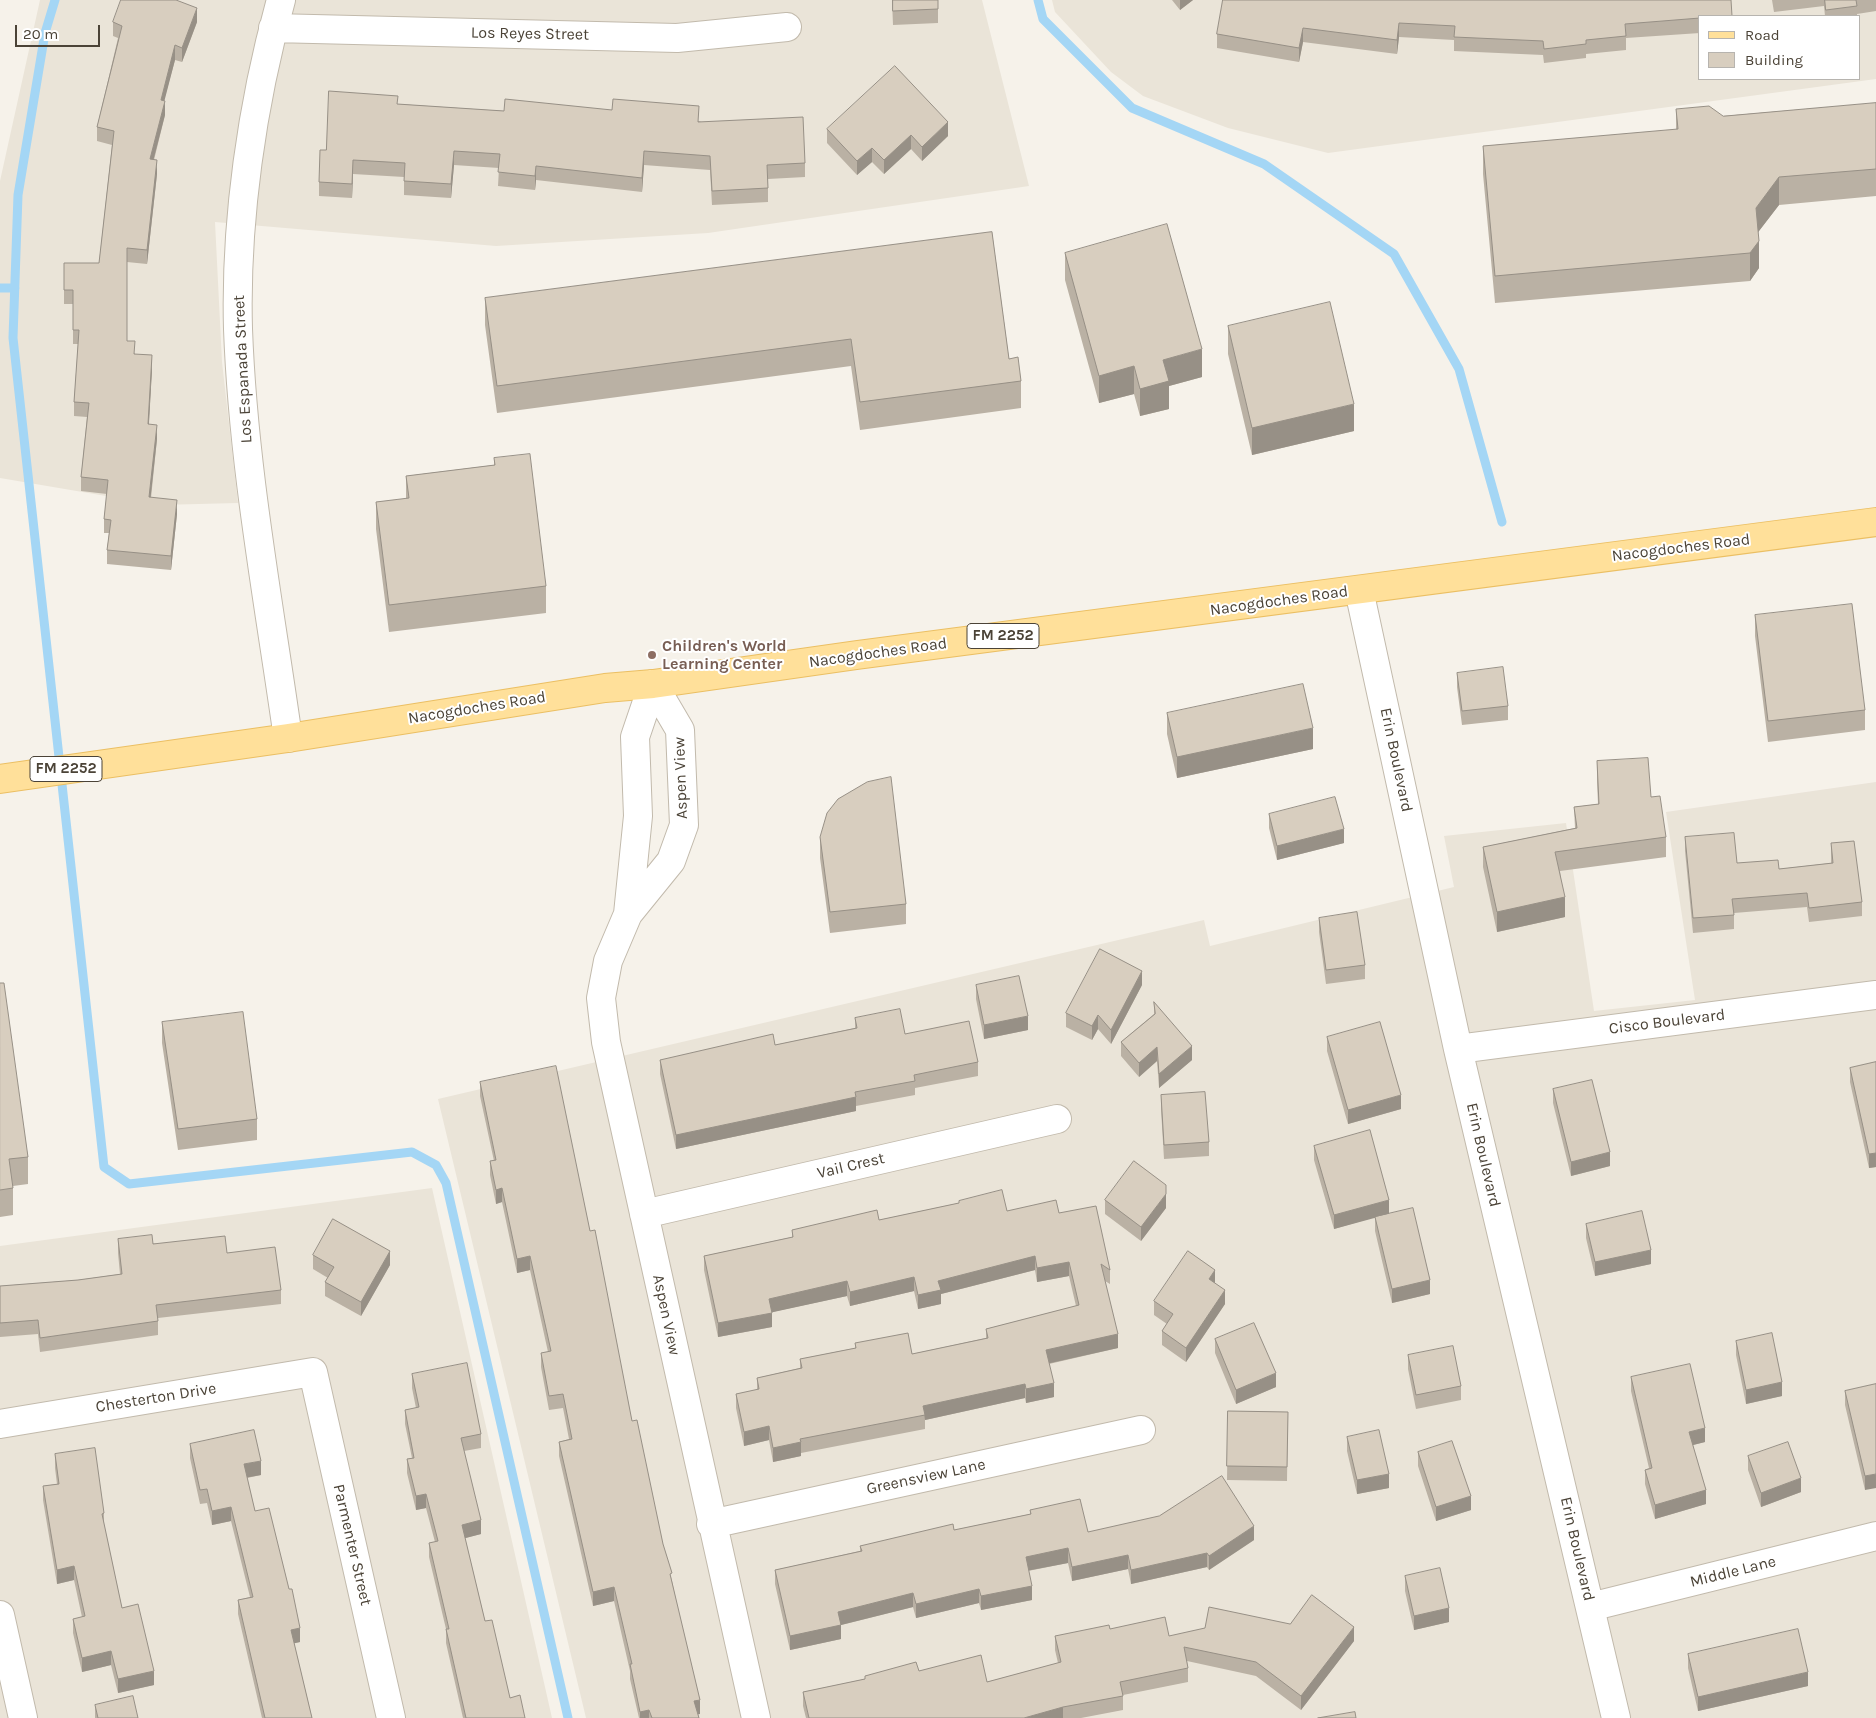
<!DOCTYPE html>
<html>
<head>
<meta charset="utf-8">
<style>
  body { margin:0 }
  #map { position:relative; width:1876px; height:1718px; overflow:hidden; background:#f6f2ea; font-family:Karla,sans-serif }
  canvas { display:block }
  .legend { position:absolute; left:1698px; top:15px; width:162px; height:65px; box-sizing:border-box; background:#fff; border:1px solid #b7b4af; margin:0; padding:6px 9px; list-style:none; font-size:15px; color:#4b4337 }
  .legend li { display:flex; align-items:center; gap:10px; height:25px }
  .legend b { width:25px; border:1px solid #b7b4af }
  .scale { position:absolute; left:15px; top:25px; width:85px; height:22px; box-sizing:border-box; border:2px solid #4b4337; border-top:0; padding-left:6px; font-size:15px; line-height:18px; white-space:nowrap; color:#4b4337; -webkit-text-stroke:4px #fff; paint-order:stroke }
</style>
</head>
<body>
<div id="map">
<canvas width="1876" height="1718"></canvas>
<ul class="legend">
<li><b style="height:6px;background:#ffe09a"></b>Road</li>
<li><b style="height:14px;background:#d8cebf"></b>Building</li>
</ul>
<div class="scale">20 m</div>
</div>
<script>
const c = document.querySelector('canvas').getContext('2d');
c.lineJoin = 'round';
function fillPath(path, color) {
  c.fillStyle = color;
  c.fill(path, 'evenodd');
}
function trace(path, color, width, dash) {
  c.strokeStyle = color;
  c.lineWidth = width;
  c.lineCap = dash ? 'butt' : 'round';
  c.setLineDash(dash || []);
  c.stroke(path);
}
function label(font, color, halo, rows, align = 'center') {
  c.font = font + ' Karla,sans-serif';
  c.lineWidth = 4;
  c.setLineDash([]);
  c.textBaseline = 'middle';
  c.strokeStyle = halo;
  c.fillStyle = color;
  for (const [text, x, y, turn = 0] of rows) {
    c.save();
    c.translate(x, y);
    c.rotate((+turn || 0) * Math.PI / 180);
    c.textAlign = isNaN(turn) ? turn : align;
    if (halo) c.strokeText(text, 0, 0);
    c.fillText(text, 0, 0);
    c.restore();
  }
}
fillPath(new Path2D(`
  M40,0h942l47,186 -321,47 -212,13 -281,-24 7,140 16,141 -79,2 -159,-27v-297z
  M1052,0h824v79l-548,74 -100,-25 -85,-32 -32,-24 -56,-60zM1700,16h160v63h-160z
  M1876,782v936h-1290l-148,-619 766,-179 6,26 244,-59 -10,-51 122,-13 28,188 101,-11 -29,-188z
  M432,1188l120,530h-552v-472z`), '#eae4d8');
trace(new Path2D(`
  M55,0l-10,33 -27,162 -5,143 91,829 25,17 283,-32 24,13 10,18 122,535
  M1038,0l5,19 89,89 132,56 130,90 65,115 43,153
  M0,288h15`), '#a4d6f5', 9);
const street = new Path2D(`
  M281,0c-29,103 -46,222 -43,329 5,137 31,274 50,409
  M273,28l404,10 110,-11
  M1359,590l99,459 158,669
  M653,684l-18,53 3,79 -10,98 -20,47 -7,37 5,44 150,676
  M628,914l43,-53 13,-36 -4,-95 -27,-46
  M1458,1049l418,-54
  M644,1214l413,-95
  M0,1424l313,-52 78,346
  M711,1524l430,-94
  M1590,1607l286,-71
  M0,1615l23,103`);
const primary = new Path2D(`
  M0,779l288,-41 317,-50 48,-4 204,-29 1019,-133`);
trace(street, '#c2baac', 30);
trace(primary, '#ebbf63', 30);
trace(street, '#fff', 28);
trace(primary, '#ffe09a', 28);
fillPath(new Path2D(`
  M892,0h46v23l-45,2z
  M1172,0h21l-13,10z
  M1223,0l477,16v17l-74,5v12l-40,4v4l-42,5 -1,-8 -89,-4v-11l-55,-3 -2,17 -94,-12 -4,20 -82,-14v-14z
  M1772,0h104v11l-19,3v2h-32l-1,-10 -50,6z
  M113,22h84l-15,40 -7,-2 -11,40 1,15 -11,45 3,14 -10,90 -20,-2v79l8,13 17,15 -3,55 8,15 -6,59 26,16 -6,56 -64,-6v-14l2,-17h-5v-14l3,-25 -26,-3v-14l6,-60 -13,-1v-14l4,-58h-5v-40h-9v-41h35l13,-118 -15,-4v-14l21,-89 -5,-2z
  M1876,103v93l-97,9 -21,27 1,36 -9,13 -255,22 -12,-129v-28l193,-16v-21l47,7z
  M398,104l106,7 195,10 106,42v14l-37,2v23l-56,3 -2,-35 -66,-5 -2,27 -106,-12 -1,10 -37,-4 1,-18 -45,-3 -3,33 -47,-3v-18l-51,-3 -1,24 -33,-2v-14l7,-32z
  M827,129l121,7 -26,25 -11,-12 -27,25 -12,-12 -15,13 -30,-32z
  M992,232l17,127 12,22v27l-161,22 -9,-64 -354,47 -12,-88v-27z
  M1065,253l137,124 -33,9v23l-29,7 -6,-22 -35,9 -34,-123z
  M1228,326l126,105 -102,24 -24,-101z
  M494,458l52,128v27l-157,19 -13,-103v-27l30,-3v-23l88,-11z
  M1755,615l110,95v20l-97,12 -13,-106z
  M1457,673l51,33v14l-46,5 -5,-38z
  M1167,713l146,36 -136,29 -10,-44z
  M1597,761l54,36 15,40v20l-106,14 5,46 -68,15 -14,-65v-20l92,-19 -1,-21 24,-3 -1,-23z
  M1269,814l75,29 -67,17 -8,-32z
  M820,837l86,67v20l-76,9 -10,-75z
  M1685,837l52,26 42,6 52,-6v-20l31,59v14l-53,6 -2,-15 -73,6v16l-41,4 -8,-82z
  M1319,918l46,47v14l-39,5 -7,-52z
  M0,983l28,174v27l-15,2v29l-13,2z
  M976,985l52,45 -44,9 -8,-40z
  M1142,985l-31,59 -13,-15 -6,11 -26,-13v-14z
  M1154,1002l38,58 -33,28 -2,-27 -18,16 -18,-21v-14l33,-28z
  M855,1018l50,16 73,28v14l-63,12v7l-59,11v5l-180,38 -16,-75v-14l115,-15 80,-17z
  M162,1022l95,97v21l-79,10 -16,-107z
  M1327,1037l74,72 -53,15 -21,-73z
  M1876,1062v105l-7,1 -19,-86v-14z
  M480,1082l110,149 42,190 40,160 28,133h-2l1,4h-60l-9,-39v-8l-16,-70 -21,5 -34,-150v-14l10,-3 -6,-31 -14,2 -8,-43v-14l7,-1 -18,-82 -13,3 -15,-71 -6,2 -6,-29v-14h4l-14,-65z
  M1553,1089l57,77 -39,10 -18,-73z
  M1161,1095l48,47v14l-45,3 -3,-50z
  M1314,1146l75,67 41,81 -38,9 -17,-72v-14l-41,12 -20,-69z
  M1105,1200l61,8 -25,33 -36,-27z
  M959,1201l48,10 52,2 51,57v14l-5,-3 13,67 -69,16 5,33 -28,6 -1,-5 -100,22v9l-124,24v3l-28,6 -4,-22 -25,6 -8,-38v-14l21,-4v-12l43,-10v-9l55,-11v-5l57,11 74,-16v-9l90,-23 -7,-30 -32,6 -2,-12 -94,24v10l-23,5 -4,-18 -64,15 -3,-10 -75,16v15l-54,10 -14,-67v-14l88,-19v-7l87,-10 80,-17z
  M1586,1224l65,40 -56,12 -9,-38z
  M118,1239l109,14 54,37v14l-123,14v17l-118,17 -2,-18 -38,3v-51l78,-6 42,-6 -2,-21z
  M313,1255l77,10 -29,51 -36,-20v-14l3,-4 -15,-9z
  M1215,1283l10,21 -39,58 -24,-17v-14l5,-7 -13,-9v-14z
  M1215,1339l61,48 -40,17 -21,-51z
  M1736,1341l46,55 -36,8 -10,-49z
  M1408,1355l53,31v14l-45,9 -8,-40z
  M412,1374l69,60v14l-17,3 17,83 -16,4 20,83 25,77 15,20h-62l-17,-75v-14l-17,-72v-14l6,-1 -9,-34 -10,2 -9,-37v-14l5,-1 -7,-34v-14l11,-2 -4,-20z
  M1631,1377l74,65 -12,3 13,59 -51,15 -10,-35v-14l4,-2 -18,-77z
  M1876,1384l-11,106 -20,-85v-14z
  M1228,1411l60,1 -1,69 -60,-1z
  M1347,1437l42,51 -32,6 -10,-43z
  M190,1444l71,31 -14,3 8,33 45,131 -6,1 18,75h-50l-24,-104v-14l12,-3 -19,-76 -19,4 -5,-22 -7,1 -10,-46z
  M1418,1452l53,58 -35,11 -18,-55z
  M55,1454l49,59v12l18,83 32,77 -36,8 -7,-28 -29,7 -9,-39v-14l9,-2 -8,-37 -17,4 -14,-84v-14l14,-2 -2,-16z
  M1748,1456l53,36 -40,15 -13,-37z
  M1030,1510l58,22 166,8 -45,30 -2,-3 -76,17 -3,-15 -56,12 -4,-18 -40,8 4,29 -51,10 -2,-7 -63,15 -3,-11 -72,18v14l-51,11 -15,-66v-14l85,-19v-5l94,-16 76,-16z
  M1405,1576l44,46 -35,8 -9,-39z
  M1110,1629l59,7 185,5 -53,69 -45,-34 -69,-15 1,7v14l-65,13v15l-42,8h-275l-3,-12v-14l62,-13v-3l54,-5 68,11 71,-19 -3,-13v-14z
  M1688,1654l120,32 -110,25 -10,-43z
  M95,1705l43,13h-43z`), '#bab1a4');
fillPath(new Path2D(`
  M1180,0h13l-13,10z
  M197,8v14l-15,40v-14z
  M1399,23v14l-2,17v-14z
  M1303,28v14l-4,20v-14z
  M175,45v15l-14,54v-14z
  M165,101v14l-15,58v-14z
  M948,122v14l-26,25v-14z
  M911,135v14l-27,25v-14z
  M872,148v14l-15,13v-14z
  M454,151v14l-3,33v-14z
  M644,151v14l-2,27v-14z
  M157,160v14l-10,90v-14z
  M353,160v14l-1,24v-14z
  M536,166v14l-1,10v-14z
  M1779,177v28l-23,30v-27z
  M1759,241v27l-9,13v-28z
  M1202,349v28l-33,9v23l-29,7v-27l23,-29z
  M152,355v14l-4,69v-14z
  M1134,366v28l-35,9v-27z
  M1354,404v27l-102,24v-27z
  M157,425v14l-8,72v-14z
  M177,500v14l-6,56v-14z
  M1313,728v21l-136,29v-21z
  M1344,829v14l-67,17v-14z
  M1565,897v20l-68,15v-20z
  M1142,971v14l-31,59v-14z
  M1098,1015v14l-6,11v-14z
  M1028,1016v14l-44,9v-14z
  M1192,1046v14l-33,28v-14z
  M1157,1047v14l-18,16v-14z
  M1401,1095v14l-53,15v-14z
  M856,1097v14l-180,38v-14z
  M1610,1152v14l-39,10v-14z
  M1876,1153v14l-7,1v-14z
  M502,1188v14l-6,2v-14z
  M1166,1194v14l-25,33v-14z
  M1389,1200v14l-55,15v-14z
  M1651,1250v14l-56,12v-14z
  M390,1251v14l-29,51v-14z
  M530,1256v14l-13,3v-14z
  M1035,1256v14l-94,24v10l-23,5v-14l20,-14z
  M1069,1262v14l-32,6v-14z
  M1215,1270v14l-6,-5z
  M914,1277v14l-64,15v-14z
  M1430,1280v14l-38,9v-14z
  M847,1281v15l-78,17v-14z
  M1225,1290v14l-39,58v-14z
  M772,1313v14l-54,10v-14z
  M1118,1334v14l-72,16v-14z
  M1276,1373v14l-40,17v-14z
  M1782,1382v14l-36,8v-14z
  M1054,1383v14l-28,6v-14z
  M1025,1384v14l-100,22 -2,-14z
  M769,1426v14l-25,6v-14z
  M1705,1428v14l-16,4v-14z
  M801,1442v14l-28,6v-14z
  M261,1461v14l-17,3v-14z
  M1389,1474v14l-32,6v-14z
  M1876,1474v14l-11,2v-14z
  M1801,1478v14l-40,15v-14z
  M1706,1490v14l-51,15v-14z
  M426,1494v14l-10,2v-14z
  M1471,1496v14l-35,11v-14z
  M231,1507v14l-19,4v-14z
  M481,1520v14l-19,5v-14z
  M1254,1526v14l-45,30v-14z
  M1068,1548v15l-42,8v-14z
  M1207,1553v14l-76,17v-14z
  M1128,1555v14l-56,12v-14z
  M74,1566v14l-17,4v-14z
  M1032,1586v14l-51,10v-14z
  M614,1587v14l-21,5v-14z
  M979,1589v14l-63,15v-14z
  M913,1593v14l-72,18v14l-51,11v-14l48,-24z
  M1449,1608v14l-35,8v-14z
  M1354,1627v14l-53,69v-14z
  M300,1628v14l-9,2v-14z
  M111,1651v14l-29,7v-14z
  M154,1671v14l-36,8v-14z
  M1808,1672v14l-110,25v-14z
  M700,1700v14l-6,1v-14z
  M1063,1707v11h-39z
  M649,1710v8h-9v-6z`), '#979086');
const building = new Path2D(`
  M121,0h55l21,8 -15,40 -7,-3 -14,55 4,1 -15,58 7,1 -10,90 -20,-2v93h8l-1,13 18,1 -4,69 9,1 -8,72 28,3 -6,56 -64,-6 4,-30 -7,-1 4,-39 -27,-3 8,-74 -15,-1 5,-72h-6v-40h-9v-27h35l15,-132 -17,-4 25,-101 -9,-4z
  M893,0h45v9l-45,2z
  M1223,0h508l1,16h-32v2l-75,6 1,12 -40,4v4l-42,5 -1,-8 -89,-4 1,-11 -56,-3 -2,17 -94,-12 -4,20 -82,-14z
  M1825,0h31l1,6 -31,4z
  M895,66l53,56 -26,25 -11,-12 -27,25 -12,-12 -15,13 -30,-32z
  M329,91l69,5 -1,8 107,7 1,-12 107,11 1,-11 86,7 -1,16 105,-5 2,46 -38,2 1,23 -56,3 -2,-35 -66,-5 -2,27 -106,-12 -1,10 -37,-4 2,-18 -46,-3 -3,33 -47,-3 1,-18 -52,-3 -1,24 -33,-2 1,-32h6z
  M1876,103v66l-97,8 -23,31 3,33 -9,12 -255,23 -12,-130 195,-17 -2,-20 33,-3 14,10z
  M1167,224l35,125 -39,11 6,21 -29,8 -6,-23 -35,10 -34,-123z
  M992,232l17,127 9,-2 3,24 -161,21 -9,-63 -354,47 -12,-88z
  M1330,302l24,102 -102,24 -24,-102z
  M530,454l16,132 -157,19 -13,-103 33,-4 -3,-22 89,-11 -1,-7z
  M1852,604l13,106 -97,11 -13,-106z
  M1503,667l5,39 -46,5 -5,-38z
  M1303,684l10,44 -136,29 -10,-44z
  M1648,758l3,39 9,-1 6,41 -111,15 10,45 -68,15 -14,-65 94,-19 -3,-21 25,-3 -2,-43z
  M891,777l15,127 -76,8 -10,-75 7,-24 11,-14 29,-17z
  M1335,797l9,32 -67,17 -8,-32z
  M1734,833l3,30 41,-3 1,9 54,-6 -2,-20 23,-2 8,61 -53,6 -2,-15 -75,6 2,16 -41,3 -8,-81z
  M1357,912l8,53 -39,5 -7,-52z
  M1100,949l42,22 -31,59 -13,-15 -6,11 -26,-13z
  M1019,976l9,40 -44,9 -8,-40z
  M0,983h4l24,174 -19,2 4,29 -13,2z
  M1154,1002l38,44 -33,28 -2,-27 -18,16 -18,-21 34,-28z
  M900,1009l5,25 64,-13 9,41 -64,13 1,6 -60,11 1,5 -180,38 -16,-75 113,-26 2,11 82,-17 -2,-10z
  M243,1012l14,107 -79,10 -16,-107z
  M1380,1022l21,73 -53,15 -21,-73z
  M1876,1062v91l-7,1 -19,-86z
  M556,1066l34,165 5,-1 37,191 5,-1 26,124 9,29 -2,1 30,126 -6,1 5,17h-47l-3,-8 -9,2 -10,-48h2l-18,-77 -21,5 -34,-150 13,-3 -9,-45 -14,2 -8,-43 10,-2 -21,-95 -13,3 -15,-71 -6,2 -6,-29 6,-1 -16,-78z
  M1592,1080l18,72 -39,10 -18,-73z
  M1205,1092l4,50 -45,3 -3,-50z
  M1370,1130l19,70 -55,15 -20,-69z
  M1134,1161l32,24v9l-25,33 -36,-27z
  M1002,1190l5,21 49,-11 3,13 37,-7 14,64 -9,-6 17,70 -72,16 8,33 -28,6 -1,-5 -102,22 2,9 -125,24 1,3 -28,6 -4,-22 -25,6 -8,-38 23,-5 -2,-11 45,-10 -2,-9 56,-11 -1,-5 53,-10 4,21 76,-16 -2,-9 93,-24 -10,-43 -32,6 -2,-12 -97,25 3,9 -23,5 -4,-18 -64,15 -3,-11 -78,18 3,14 -54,10 -14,-67 89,-19 -1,-7 85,-20 2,10 80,-17v-2z
  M1413,1208l17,72 -38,9 -17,-72z
  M1642,1211l9,39 -56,12 -9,-38z
  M333,1219l57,32 -29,51 -36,-20 9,-15 -21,-12z
  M152,1235l1,9 72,-8 2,17 48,-6 6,43 -125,15 2,16 -118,17 -2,-18 -38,3v-37l78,-6 44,-6 -4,-35z
  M1188,1251l27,19 -6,9 16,11 -39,58 -24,-17 11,-17 -19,-13z
  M1254,1323l22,50 -40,17 -21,-51z
  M1772,1333l10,49 -36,8 -10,-49z
  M1453,1346l8,40 -45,9 -8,-40z
  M467,1363l14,71 -20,4 20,82 -19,5 23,96 7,-1 18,78 10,-3 5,23h-59l-20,-89h3l-20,-86 9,-2 -12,-47 -10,2 -9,-37 7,-1 -9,-48 14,-3 -7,-33z
  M1690,1364l15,64 -16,4 17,58 -51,15 -10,-35 7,-2 -21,-91z
  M1876,1384v90l-11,2 -20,-85z
  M1228,1411l60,1 -1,55 -60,-1z
  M254,1430l7,31 -17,3 11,47 14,-3 20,81h3l8,39 -9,2 21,88h-47l-27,-118 15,-3 -22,-90 -19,4 -5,-22 -7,1 -10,-46z
  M1379,1430l10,44 -32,6 -10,-43z
  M1452,1441l19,55 -35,11 -18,-55z
  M1788,1442l13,36 -40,15 -13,-37z
  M95,1448l9,65 -2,1 20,94 16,-4 16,67 -36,8 -7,-28 -29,7 -9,-39 12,-3 -11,-50 -17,4 -14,-84 16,-2 -4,-30z
  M1222,1476l32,50 -45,30 -2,-3 -76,17 -3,-15 -56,12 -4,-19 -42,9 6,29 -51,10 -2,-7 -63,15 -3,-11 -75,19 3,13 -51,11 -15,-66 87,-19 -2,-5 93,-22 1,6 77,-16 -1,-4 50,-11 8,33 71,-16z
  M1440,1568l9,40 -35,8 -9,-40z
  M1312,1595l42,32 -53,69 -45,-34 -72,-15 4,21 -68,14 3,14 -60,11 -39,11h-215l-6,-26 62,-13v-3l51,-14 3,9 62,-16 6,27 74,-20 -6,-26 54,-11 1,4 55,-12 4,19 36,-8 4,-21 81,17z
  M1798,1629l10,43 -110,25 -10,-43z
  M133,1696l5,22h-40l-3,-13z
  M1355,1712l1,6h-38z`);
fillPath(building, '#d8cebf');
trace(building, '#979086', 1);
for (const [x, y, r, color] of [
  [652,655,5,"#8d6e63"]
]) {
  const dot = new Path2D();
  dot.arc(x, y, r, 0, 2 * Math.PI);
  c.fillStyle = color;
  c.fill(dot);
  trace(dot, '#fff', 2);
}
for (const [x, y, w] of [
  [1003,636,72],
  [66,769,72]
]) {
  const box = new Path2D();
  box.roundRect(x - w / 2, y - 12.5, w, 25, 4);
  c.fillStyle = '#fff';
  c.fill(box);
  trace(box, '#4b4337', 1);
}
label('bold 15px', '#4b4337', null, [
  ["FM 2252",1003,636],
  ["FM 2252",66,769]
]);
label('16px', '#4b4337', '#fff', [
  ["Los Reyes Street",530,34,1],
  ["Los Espanada Street",243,369,-93],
  ["Nacogdoches Road",1681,548,-7],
  ["Nacogdoches Road",1279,601,-8],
  ["Nacogdoches Road",878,653,-8],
  ["Nacogdoches Road",477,708,-9],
  ["Erin Boulevard",1396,760,78],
  ["Aspen View",681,778,-92],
  ["Cisco Boulevard",1667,1022,-7],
  ["Erin Boulevard",1483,1155,77],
  ["Vail Crest",851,1166,-13],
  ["Aspen View",666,1315,78],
  ["Chesterton Drive",156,1398,-9],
  ["Greensview Lane",926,1477,-12],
  ["Parmenter Street",352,1545,77],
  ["Erin Boulevard",1577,1549,77],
  ["Middle Lane",1733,1572,-14]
]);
label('bold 16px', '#785e54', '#fff', [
  ["Children's World",662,646],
  ["Learning Center",662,664]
], 'left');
</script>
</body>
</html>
